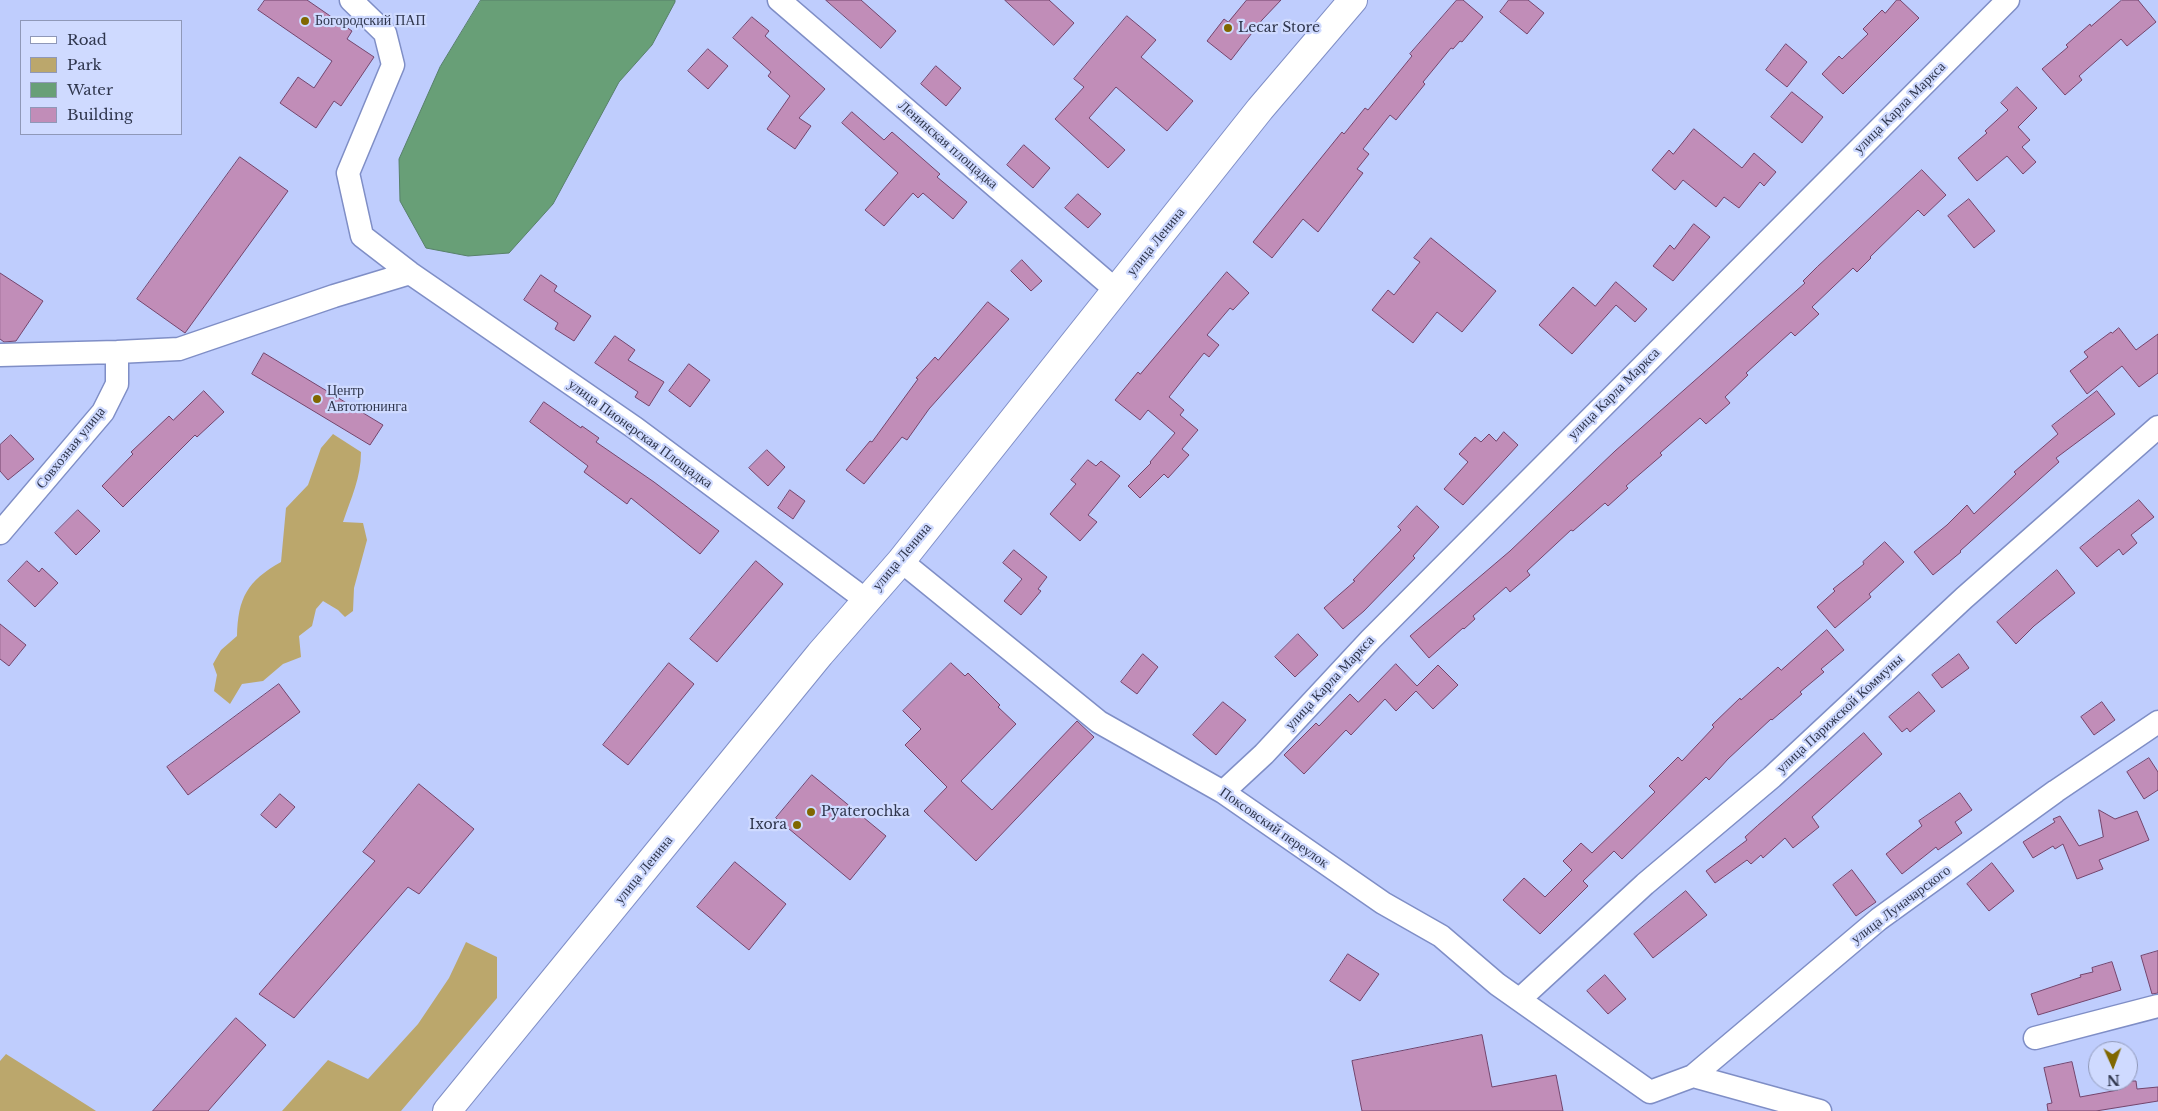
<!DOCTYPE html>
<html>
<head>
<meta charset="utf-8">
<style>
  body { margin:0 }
  #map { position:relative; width:2158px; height:1111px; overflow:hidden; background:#bfcdfd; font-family:"Libre Baskerville",serif }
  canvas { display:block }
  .legend { position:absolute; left:20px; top:20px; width:162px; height:115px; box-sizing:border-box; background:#cfdaff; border:1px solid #8f98b8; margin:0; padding:6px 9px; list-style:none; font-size:15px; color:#2f364d }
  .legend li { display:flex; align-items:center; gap:10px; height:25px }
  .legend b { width:25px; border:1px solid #8f98b8 }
  .north { position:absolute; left:2088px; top:1041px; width:50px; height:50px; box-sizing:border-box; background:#cfdaff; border:1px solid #8f98b8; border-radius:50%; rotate:178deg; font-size:14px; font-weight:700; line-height:20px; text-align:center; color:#2f364d }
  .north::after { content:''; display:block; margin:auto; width:18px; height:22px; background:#806700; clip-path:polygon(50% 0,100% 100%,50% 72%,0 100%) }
</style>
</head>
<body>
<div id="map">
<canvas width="2158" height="1111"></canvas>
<ul class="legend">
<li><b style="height:6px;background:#fff"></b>Road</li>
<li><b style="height:14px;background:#bba76c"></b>Park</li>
<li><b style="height:14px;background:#689f77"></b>Water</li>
<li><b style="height:14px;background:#c18db8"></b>Building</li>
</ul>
<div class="north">N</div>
</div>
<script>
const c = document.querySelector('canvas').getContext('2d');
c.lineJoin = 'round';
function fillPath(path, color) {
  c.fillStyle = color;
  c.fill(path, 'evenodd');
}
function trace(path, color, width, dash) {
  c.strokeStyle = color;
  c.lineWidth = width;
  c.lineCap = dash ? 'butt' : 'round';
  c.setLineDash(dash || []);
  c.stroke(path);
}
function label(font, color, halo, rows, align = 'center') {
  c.font = font + ' "Libre Baskerville",serif';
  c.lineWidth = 4.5;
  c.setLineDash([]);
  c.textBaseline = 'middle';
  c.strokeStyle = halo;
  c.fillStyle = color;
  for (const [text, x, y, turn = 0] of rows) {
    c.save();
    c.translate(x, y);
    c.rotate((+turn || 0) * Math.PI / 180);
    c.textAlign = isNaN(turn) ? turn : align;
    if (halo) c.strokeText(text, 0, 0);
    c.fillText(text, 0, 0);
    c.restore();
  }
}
fillPath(new Path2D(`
  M333,434l28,18c0,26 -10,46 -18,70l20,1 4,17 -13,48 -1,23 -8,6 -7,-7 -15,-9 -7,8 -4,17 -13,10 2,21 -18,7 -20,17 -21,3 -12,20 -16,-13 3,-16 -4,-11 8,-14 16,-14c1,-38 10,-55 44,-74l5,-54 22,-23 13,-37z
  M466,942l31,15v41l-96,113h-119l46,-51 40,19 50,-55 31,-46z
  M6,1054l87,55 3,2h-96v-50z`), '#bba76c');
const water = new Path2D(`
  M481,0h194v2l-23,43 -33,37 -66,122 -44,49 -41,3 -42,-8 -26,-47 -1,-42 41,-92z`);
fillPath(water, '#689f77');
trace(water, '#57806a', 1);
const building = new Path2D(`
  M265,0h42l45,31 -5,8 27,18 -33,49 -7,-5 -18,27 -36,-25 18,-26 16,11 18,-27 -74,-51z
  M826,0h35l35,31 -15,17z
  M1005,0h44l25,23 -20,22z
  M1247,0h34l-19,20 -31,40 -24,-19 17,-22 4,3z
  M1457,0h6l20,17 -21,25 -2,-1 -7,8 -2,-1 -28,34 2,2 -29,36 -6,-5 -27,34 6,5 -12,15 6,4 -45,59 -15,-13 -31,39 -19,-16 89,-110 2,2 21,-26 3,2 44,-54 -2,-2z
  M1509,0h19l16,13 -17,21 -27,-22z
  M1897,0h3l19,18 -76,76 -21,-20 17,-18 3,3 26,-25 -5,-5 19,-19 3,3z
  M2122,0h16l18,22 -29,24 -6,-7 -42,37 3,4 -17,15 -23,-26 26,-22 -2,-2 24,-21 1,2z
  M1127,16l29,24 -15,17 52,44 -26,30 -51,-44 -27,31 36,32 -17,18 -53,-49 29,-32 -10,-8z
  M752,17l17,14 -4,5 60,53 -26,29 12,8 -16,23 -28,-20 23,-33 -22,-20 3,-4 -38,-34z
  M1786,44l21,18 -20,25 -21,-17z
  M708,49l20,17 -20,23 -20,-18z
  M936,66l25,22 -15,18 -25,-22z
  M2017,87l20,21 -19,19 12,13 -8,7 14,15 -13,12 -16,-18 -30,25 -19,-23 29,-25 -2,-2 23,-21 -7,-7z
  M1792,92l31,25 -21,26 -31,-26z
  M852,112l32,28 8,-8 48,42 -3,3 30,25 -14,17 -30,-26 -5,5 -5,-5 -29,33 -19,-16 33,-37 -56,-50z
  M1694,129l48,39 12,-15 22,19 -12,14 -4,-4 -21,26 -15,-11 -8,10 -33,-27 -8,10 -23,-20 17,-20 4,4z
  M1024,145l26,23 -17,20 -26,-23z
  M240,157l48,34 -103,142 -48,-34z
  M1922,170l24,25 -22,21 -6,-6 -48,47 1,1 -14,14 -4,-4 -41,39 7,7 -24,22 -4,-4 -45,41 2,2 -23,22 5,6 -24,21 -6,-6 -40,35 2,2 -36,31 2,2 -20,18 -3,-3 -32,28 -2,-1 -44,41 3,4 -20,17 -4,-5 -33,29 2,3 -11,10 -1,-1 -34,30 -19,-22 100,-85 105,-100 190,-168 -2,-2 14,-14z
  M1078,194l23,20 -13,14 -23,-20z
  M1969,199l26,32 -21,17 -26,-32z
  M1694,224l16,13 -37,44 -20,-15 17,-21 4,4z
  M1431,238l65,53 -34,41 -25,-20 -24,31 -41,-33 16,-20 6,5 26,-33 -6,-4z
  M1022,260l20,21 -11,10 -20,-20z
  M1227,272l22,21 -16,17 -3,-2 -23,27 12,10 -10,12 -5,-4 -35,44 15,13 -4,5 18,15 -16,19 7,6 -21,23 -4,-4 -24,24 -12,-12 23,-23 -1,-1 25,-29 -27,-23 -8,10 -25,-20 23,-28 2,2z
  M0,273l43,28 -27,40 -12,1 -4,-3z
  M541,275l16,11 -3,5 37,25 -17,25 -19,-12 3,-6 -34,-23z
  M1616,282l31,27 -12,13 -19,-17 -44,49 -33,-29 34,-38 22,19z
  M988,302l21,17 -80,90 -22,31 -5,-3 -38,47 -18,-14 24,-29 2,1 46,-63 -2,-1 19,-21 3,3z
  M2119,328l17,22 22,-16v39l-19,14 -17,-21 -35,28 -17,-23 18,-14 -4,-5 27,-20 1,1z
  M615,336l20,14 -7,10 36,22 -15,24 -14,-9 3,-5 -43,-29z
  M264,353l119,72 -13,20 -118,-71z
  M689,364l21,16 -20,27 -21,-16z
  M204,391l20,21 -27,25 -2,-2 -72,72 -21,-21 31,-32 -2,-2 38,-36 4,4z
  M2097,391l18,23 -59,44 3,4 -99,89 1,1 -28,23 -19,-23 33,-27 20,-20 7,9 42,-40 -2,-2 44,-38 -6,-8z
  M544,402l37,26 1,-2 17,12 -3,4 58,40 65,49 -19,23 -69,-56 -4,6 -43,-32 4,-6 -58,-44z
  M1504,432l14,13 -55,60 -19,-16 24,-27 -9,-8 16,-17 6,5 8,-8 7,7z
  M11,435l23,24 -26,21 -8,-9v-26z
  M767,450l18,17 -17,19 -19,-18z
  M1088,460l8,6 5,-5 19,15 -32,39 9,7 -17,19 -30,-27 26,-30 -5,-4z
  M790,490l15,11 -12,18 -15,-11z
  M2139,500l15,17 -23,18 6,8 -14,12 -4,-6 -22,18 -17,-19z
  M1417,506l22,21 -26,29 2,2 -51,53 -21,18 -19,-21 31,-27 -2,-1 48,-50 -3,-3z
  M78,510l22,21 -24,24 -21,-22z
  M1885,542l19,20 -35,32 2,3 -36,31 -18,-21 18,-16 -2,-2 31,-25 -1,-2z
  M1014,550l33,27 -9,12 3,2 -20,24 -17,-14 18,-22 -19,-16z
  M27,561l12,11 3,-4 16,15 -23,24 -27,-26z
  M756,561l27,23 -66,78 -27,-23z
  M2057,570l18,23 -41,33 -18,18 -19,-22z
  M0,624l26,21 -17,21 -9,-7z
  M1827,630l17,20 -23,19 3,3 -24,20 2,2 -30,26 -1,-1 -43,40 -19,21 -3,-3 -84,82 -8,-8 -31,30 5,5 -48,48 -37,-34 21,-22 21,19 27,-27 -9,-9 18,-18 11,10 63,-61 -6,-6 29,-29 4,4 32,-34 -2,-2 28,-27 1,2 37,-33 3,3z
  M1298,634l20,21 -23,22 -20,-20z
  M1143,654l15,13 -21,27 -16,-12z
  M1959,654l10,14 -27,20 -10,-13z
  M669,663l25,21 -66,81 -25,-20z
  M951,663l14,13 3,-3 32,32 -2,2 18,17 -55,57 31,29 85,-89 17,16 -118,124 -52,-50 23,-24 -42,-42 16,-16 -18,-18z
  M1396,664l21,22 21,-21 20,20 -25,24 -17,-18 -20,20 -11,-12 -34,36 -5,-5 -42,44 -20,-19 32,-32 3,3 31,-32 8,8z
  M279,684l21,28 -112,83 -21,-28z
  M1919,692l16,19 -25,21 -3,-4 -5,4 -13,-15z
  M1223,702l23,18 -30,35 -23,-20z
  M2102,702l13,18 -21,15 -13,-18z
  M1864,733l18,21 -70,63 7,10 -26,21 -8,-10 -22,20 -2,-3 -10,9 -4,-4 -32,23 -9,-12 41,-31 -2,-3 12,-11z
  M2149,758l9,14v18l-14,9 -17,-27z
  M812,775l74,61 -36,44 -74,-62z
  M419,784l55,45 -55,65 -11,-7 -114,131 -35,-24 116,-133 -12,-9z
  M1960,793l12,17 -17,12 7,11 -24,17 -2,-3 -34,27 -16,-20 36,-28 -3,-5z
  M280,794l15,13 -19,21 -15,-13z
  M2099,810l16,9 22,-8 12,29 -50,20 4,9 -26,10 -14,-35 -8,5 -2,-3 -20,12 -10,-16 32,-20 -2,-3 7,-3 19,30 24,-9z
  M735,862l51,42 -37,46 -52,-43z
  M1992,863l22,28 -25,20 -22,-27z
  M1852,870l24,32 -20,14 -23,-31z
  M1686,891l21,24 -54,43 -19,-24z
  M2158,951v42l-6,1 -11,-38z
  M1348,954l31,20 -19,27 -30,-20z
  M2112,962l9,28 -83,25 -7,-21 50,-17 -1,-2 13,-3 -1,-4z
  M1605,975l21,24 -18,15 -21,-23z
  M236,1018l30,27 -58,66h-55z
  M1482,1035l10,52 64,-12 7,36h-201l-10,-50z
  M2072,1062l8,35 38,-7 -1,-9h19l1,8 21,-2v14l-62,10h-48l-1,-7 5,-1 -8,-35z`);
fillPath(building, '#c18db8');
trace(building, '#74456d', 1);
const minor = new Path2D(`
  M351,0l34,33 8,32 -45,108 14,63 48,37 225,155 231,172
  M779,0l338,291
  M0,355l117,-3 62,-3 155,-53 76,-23
  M0,533l103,-121 14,-28v-32
  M901,561l198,161 124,70 160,111 58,33 56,48 153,108 43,-16 186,-157 177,-128 102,-69
  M1223,792l41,-38 107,-115 637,-639
  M1520,999l125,-115 127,-107 192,-179 194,-171
  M2035,1038l123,-32
  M1693,1076l127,35`);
const secondary = new Path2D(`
  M447,1111l373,-457 81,-93 359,-452 93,-109`);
trace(minor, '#7f8ec6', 25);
trace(secondary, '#7f8ec6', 30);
trace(minor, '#fff', 22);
trace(secondary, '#fff', 28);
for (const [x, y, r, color] of [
  [305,21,5,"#806700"],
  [1228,28,5,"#806700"],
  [317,399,5,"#806700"],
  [811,812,5,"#806700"],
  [797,825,5,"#806700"]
]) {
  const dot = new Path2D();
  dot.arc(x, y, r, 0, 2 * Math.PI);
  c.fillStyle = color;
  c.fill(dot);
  trace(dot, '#cfdaff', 2);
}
label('14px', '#2f364d', '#cfdaff', [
  ["Богородский ПАП",315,21],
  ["Lecar Store",1238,28],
  ["Центр",327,391],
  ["Автотюнинга",327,407],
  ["Pyaterochka",821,812],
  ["Ixora",787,825,"right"]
], 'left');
label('14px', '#2f364d', '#cfdaff', [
  ["улица Карла Маркса",1900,108,-45],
  ["Ленинская площадка",948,145,41],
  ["улица Ленина",1156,242,-51],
  ["улица Карла Маркса",1614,394,-45],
  ["улица Пионерская Площадка",640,434,36],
  ["Совхозная улица",71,448,-51],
  ["улица Ленина",902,557,-50],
  ["улица Карла Маркса",1330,683,-47],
  ["улица Парижской Коммуны",1840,714,-43],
  ["Поксовский переулок",1274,828,35],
  ["улица Ленина",644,870,-51],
  ["улица Луначарского",1901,905,-37]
]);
</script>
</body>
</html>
